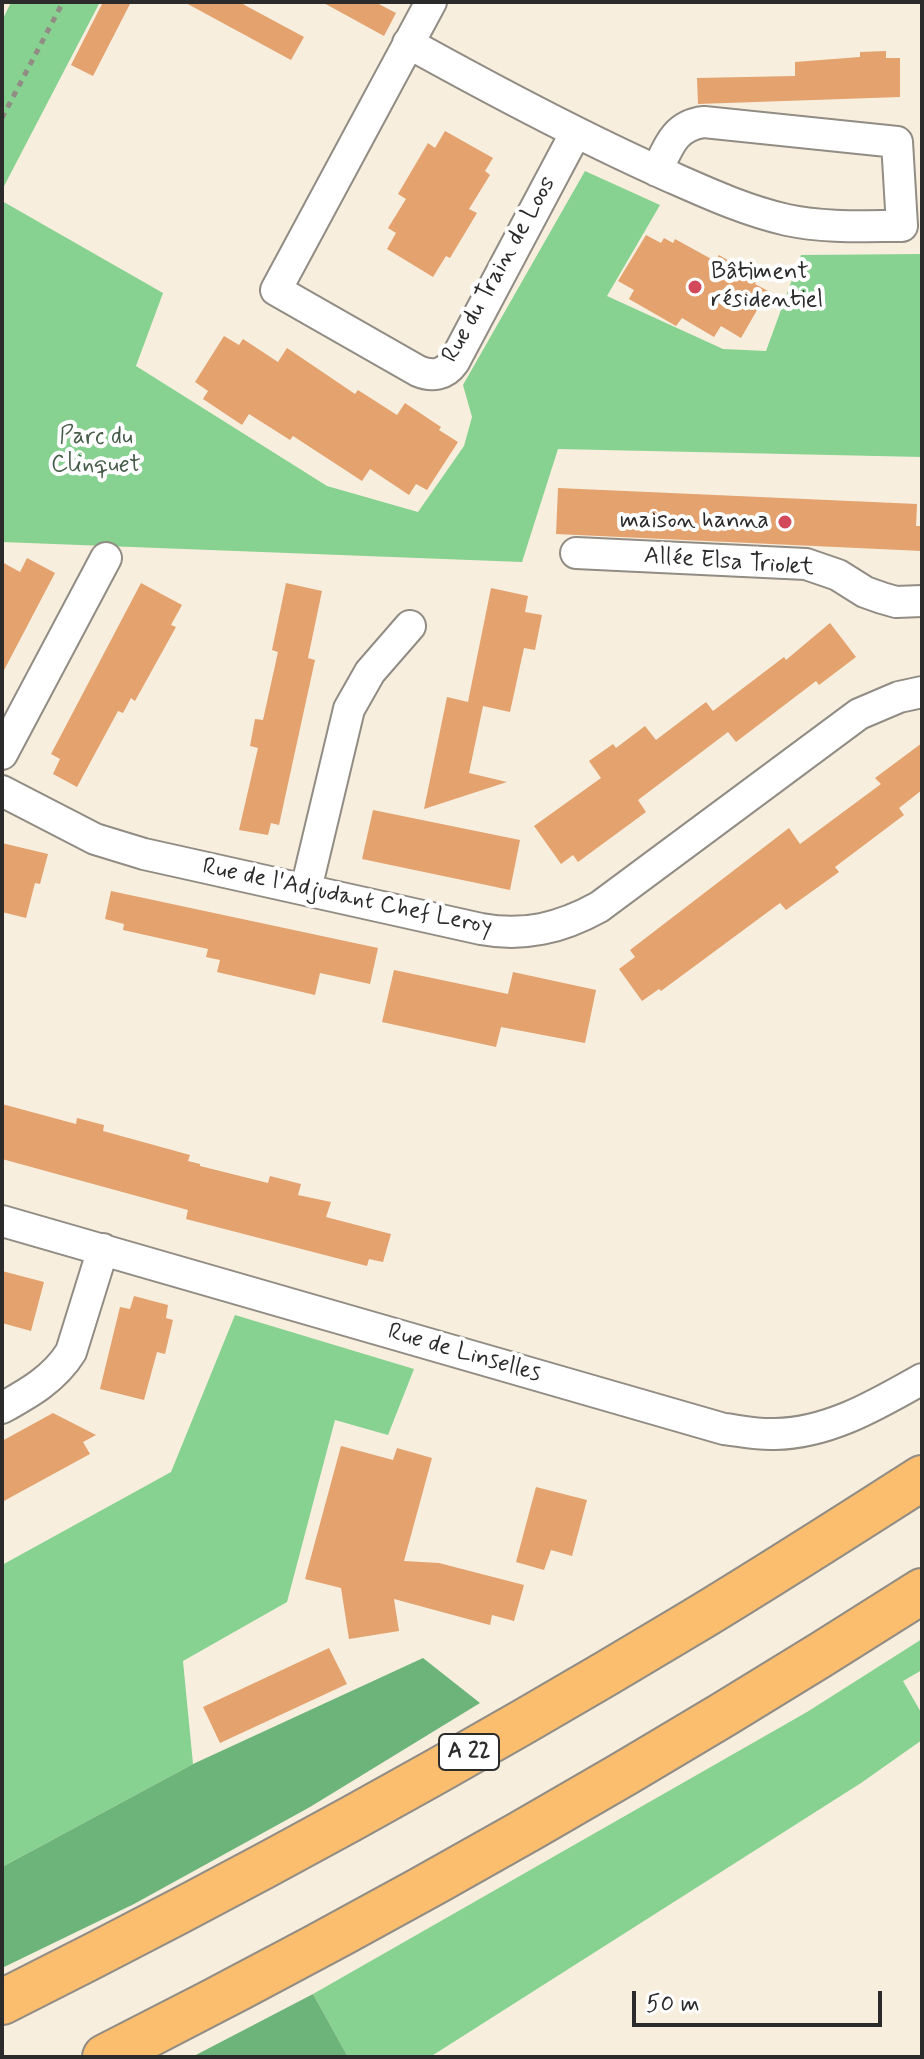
<!DOCTYPE html>
<html>
<head>
<meta charset="utf-8">
<style>
  body { margin:0 }
  #map { position:relative; width:924px; height:2059px; overflow:hidden; background:#f7eede; font-family:Mynerve,sans-serif }
  canvas { display:block }
  .frame { position:absolute; inset:0; border:4px solid #2b2b2b; pointer-events:none }
  .scale { position:absolute; left:632px; top:1991px; width:250px; height:36px; box-sizing:border-box; border:4px solid #2b2b2b; border-top:0; padding-left:10px; font-size:24px; line-height:28px; white-space:nowrap; color:#2b2b2b; -webkit-text-stroke:6px #fff; paint-order:stroke }
</style>
</head>
<body>
<div id="map">
<canvas width="924" height="2059"></canvas>
<div class="frame"></div>
<div class="scale">50 m</div>
</div>
<script>
const c = document.querySelector('canvas').getContext('2d');
c.lineJoin = 'round';
function fillPath(path, color) {
  c.fillStyle = color;
  c.fill(path, 'evenodd');
}
function trace(path, color, width, dash) {
  c.strokeStyle = color;
  c.lineWidth = width;
  c.lineCap = dash ? 'butt' : 'round';
  c.setLineDash(dash || []);
  c.stroke(path);
}
function label(font, color, halo, rows, align = 'center') {
  c.font = font + ' Mynerve,sans-serif';
  c.lineWidth = 8;
  c.setLineDash([]);
  c.textBaseline = 'middle';
  c.strokeStyle = halo;
  c.fillStyle = color;
  for (const [text, x, y, turn = 0] of rows) {
    c.save();
    c.translate(x, y);
    c.rotate((+turn || 0) * Math.PI / 180);
    c.textAlign = isNaN(turn) ? turn : align;
    if (halo) c.strokeText(text, 0, 0);
    c.fillText(text, 0, 0);
    c.restore();
  }
}
fillPath(new Path2D(`
  M11,2h89l-98,188v-169z
  M585,171l75,34 -53,91 116,53 43,2 35,-96 121,-1v203l-364,-8 -36,113 -520,-20v-341l161,92 -27,73 191,120 91,26 46,-66 8,-29 -9,-32z
  M235,1315l179,54 -26,66 -53,-15 -48,182 -104,59 10,103 -191,103v-302l169,-93z
  M922,1639v31l-19,11 19,33v26l-61,43 -431,274h-82l-35,-63 494,-282z`), '#87d290');
fillPath(new Path2D(`
  M423,1658l57,45 -170,104 -176,97 -132,64v-101l191,-103z
  M313,1994l35,63h-156z`), '#6db47a');
fillPath(new Path2D(`
  M103,2h28l-38,74 -22,-11z
  M184,2h55l65,35 -13,23z
  M322,2h53l21,11 -12,23z
  M886,51v7h14v39l-202,7 -1,-26 98,-2v-14l65,-5v-5z
  M445,131l48,27 -8,13 5,4 -21,34 8,4 -27,45 -4,-2 -13,21 -46,-28 9,-16 -8,-5 18,-29 -8,-5 30,-51 7,5z
  M646,235l15,8 3,-5 9,5 2,-4 40,22 4,-6 39,23 -3,6 13,7 -27,47 -20,-12 -7,11 -32,-19 -6,8 -47,-27 5,-9 -16,-9z
  M224,336l15,9 4,-6 35,23 9,-14 68,46 3,-4 39,25 8,-12 36,24 -2,3 19,12 -31,48 -11,-6 -7,11 -39,-26 -8,12 -69,-45 -3,4 -41,-26 -7,11 -39,-26 5,-8 -13,-9z
  M558,488l359,16 -1,22h6v25l-366,-17z
  M27,558l28,15 -53,101v-112l18,10z
  M141,583l41,22 -11,20 5,2 -41,74 -4,-3 -8,15 -5,-2 -41,76 -24,-13 7,-15 -9,-5z
  M286,583l36,8 -14,67 7,2 -36,165 -8,-2 -3,12 -29,-5 19,-82 -8,-2 5,-27 8,1 15,-68 -6,-2z
  M491,588l37,8 -3,16 17,3 -7,35 -11,-2 -14,64 -27,-6 -14,67 38,9 -83,27 23,-112 21,5z
  M830,623l26,34 -37,28 -3,-4 -80,61 -8,-10 -90,68 8,12 -68,50 -5,-7 -12,9 -27,-38 67,-48 -12,-17 24,-17 3,4 29,-22 11,14 50,-38 7,9 71,-54 2,3z
  M922,743v47l-23,18 5,7 -69,52 4,5 -53,38 -6,-7 -119,88 -2,-2 -17,12 -23,-32 16,-12 -5,-7 159,-122 11,16 81,-60 -6,-6z
  M373,810l147,30 -10,50 -148,-31z
  M2,843l46,11 -8,30 -5,-1 -9,35 -24,-6z
  M111,891l267,57 -8,36 -50,-11 -5,22 -98,-23 3,-12 -14,-3 2,-8 -85,-19 1,-6 -19,-5z
  M394,970l114,24 5,-22 83,18 -11,53 -84,-16 -5,20 -114,-25z
  M2,1104l74,20 1,-6 27,7 -1,6 87,24 -2,6 12,3v2l68,17 2,-7 31,8 -3,11 33,7 -5,15 65,17 -8,28 -14,-3 -2,7 -181,-47 2,-9 -186,-51z
  M2,1271l42,11 -13,49 -29,-8z
  M134,1296l34,9 -2,13 7,2 -8,34 -8,-2 -13,48 -44,-11 20,-82 10,2z
  M53,1413l43,22 -13,7 7,12 -88,48v-61z
  M341,1446l52,14 4,-12 35,10 -28,103 35,2 85,22 -10,36 -22,-6 -2,10 -96,-26 5,32 -50,8 -8,-51 -36,-9z
  M536,1487l51,13 -15,56 -21,-6 -7,20 -28,-8z
  M329,1648l18,36 -127,59 -17,-36z`), '#e3a26e');
const minor = new Path2D(`
  M431,2l-155,288 142,81c14,6 27,4 36,-9l121,-228
  M408,43c83,46 167,91 254,130 41,18 81,37 125,47 38,8 77,6 115,6l-5,-84 -193,-20c-29,3 -36,25 -47,49
  M576,553l230,11 32,11 27,17 17,6 14,4 26,-1
  M2,754l104,-196
  M2,791l93,48 49,15 337,75c43,8 80,-1 118,-22l260,-193 40,-17 23,-5
  M306,889l43,-180 21,-37 40,-46
  M2,1221l722,208c17,2 34,6 51,5 54,-1 101,-29 147,-55
  M2,1408c27,-15 52,-29 69,-56l32,-103`);
const motorway = new Path2D(`
  M2,2002c234,-117 465,-244 689,-379 78,-47 154,-96 231,-145
  M105,2057c279,-141 553,-297 817,-466`);
trace(minor, '#918c84', 34);
trace(motorway, '#918c84', 48);
trace(new Path2D(`
  M2,118l61,-116`), '#918c84', 5, [6, 6]);
trace(minor, '#fff', 30);
trace(motorway, '#fbbd6e', 44);
for (const [x, y, r, color] of [
  [695,287,8,"#d1495b"],
  [785,522,8,"#d1495b"]
]) {
  const dot = new Path2D();
  dot.arc(x, y, r, 0, 2 * Math.PI);
  c.fillStyle = color;
  c.fill(dot);
  trace(dot, '#fff', 3);
}
for (const [x, y, w] of [
  [469,1752,60]
]) {
  const box = new Path2D();
  box.roundRect(x - w / 2, y - 18, w, 36, 6);
  c.fillStyle = '#fff';
  c.fill(box);
  trace(box, '#2b2b2b', 2);
}
label('bold 22px', '#2b2b2b', null, [
  ["A 22",469,1752]
]);
label('24px', '#2b2b2b', '#fff', [
  ["Rue du Train de Loos",500,270,-61],
  ["Allée Elsa Triolet",729,563,4],
  ["Rue de l'Adjudant Chef Leroy",347,898,12],
  ["Rue de Linselles",464,1354,16]
]);
label('24px', '#2b2b2b', '#fff', [
  ["Bâtiment",711,273],
  ["résidentiel",711,301],
  ["maison hanna",769,522,"right"]
], 'left');
label('24px', '#475d49', '#fff', [
  ["Parc du",96,438],
  ["Clinquet",96,466]
]);
</script>
</body>
</html>
